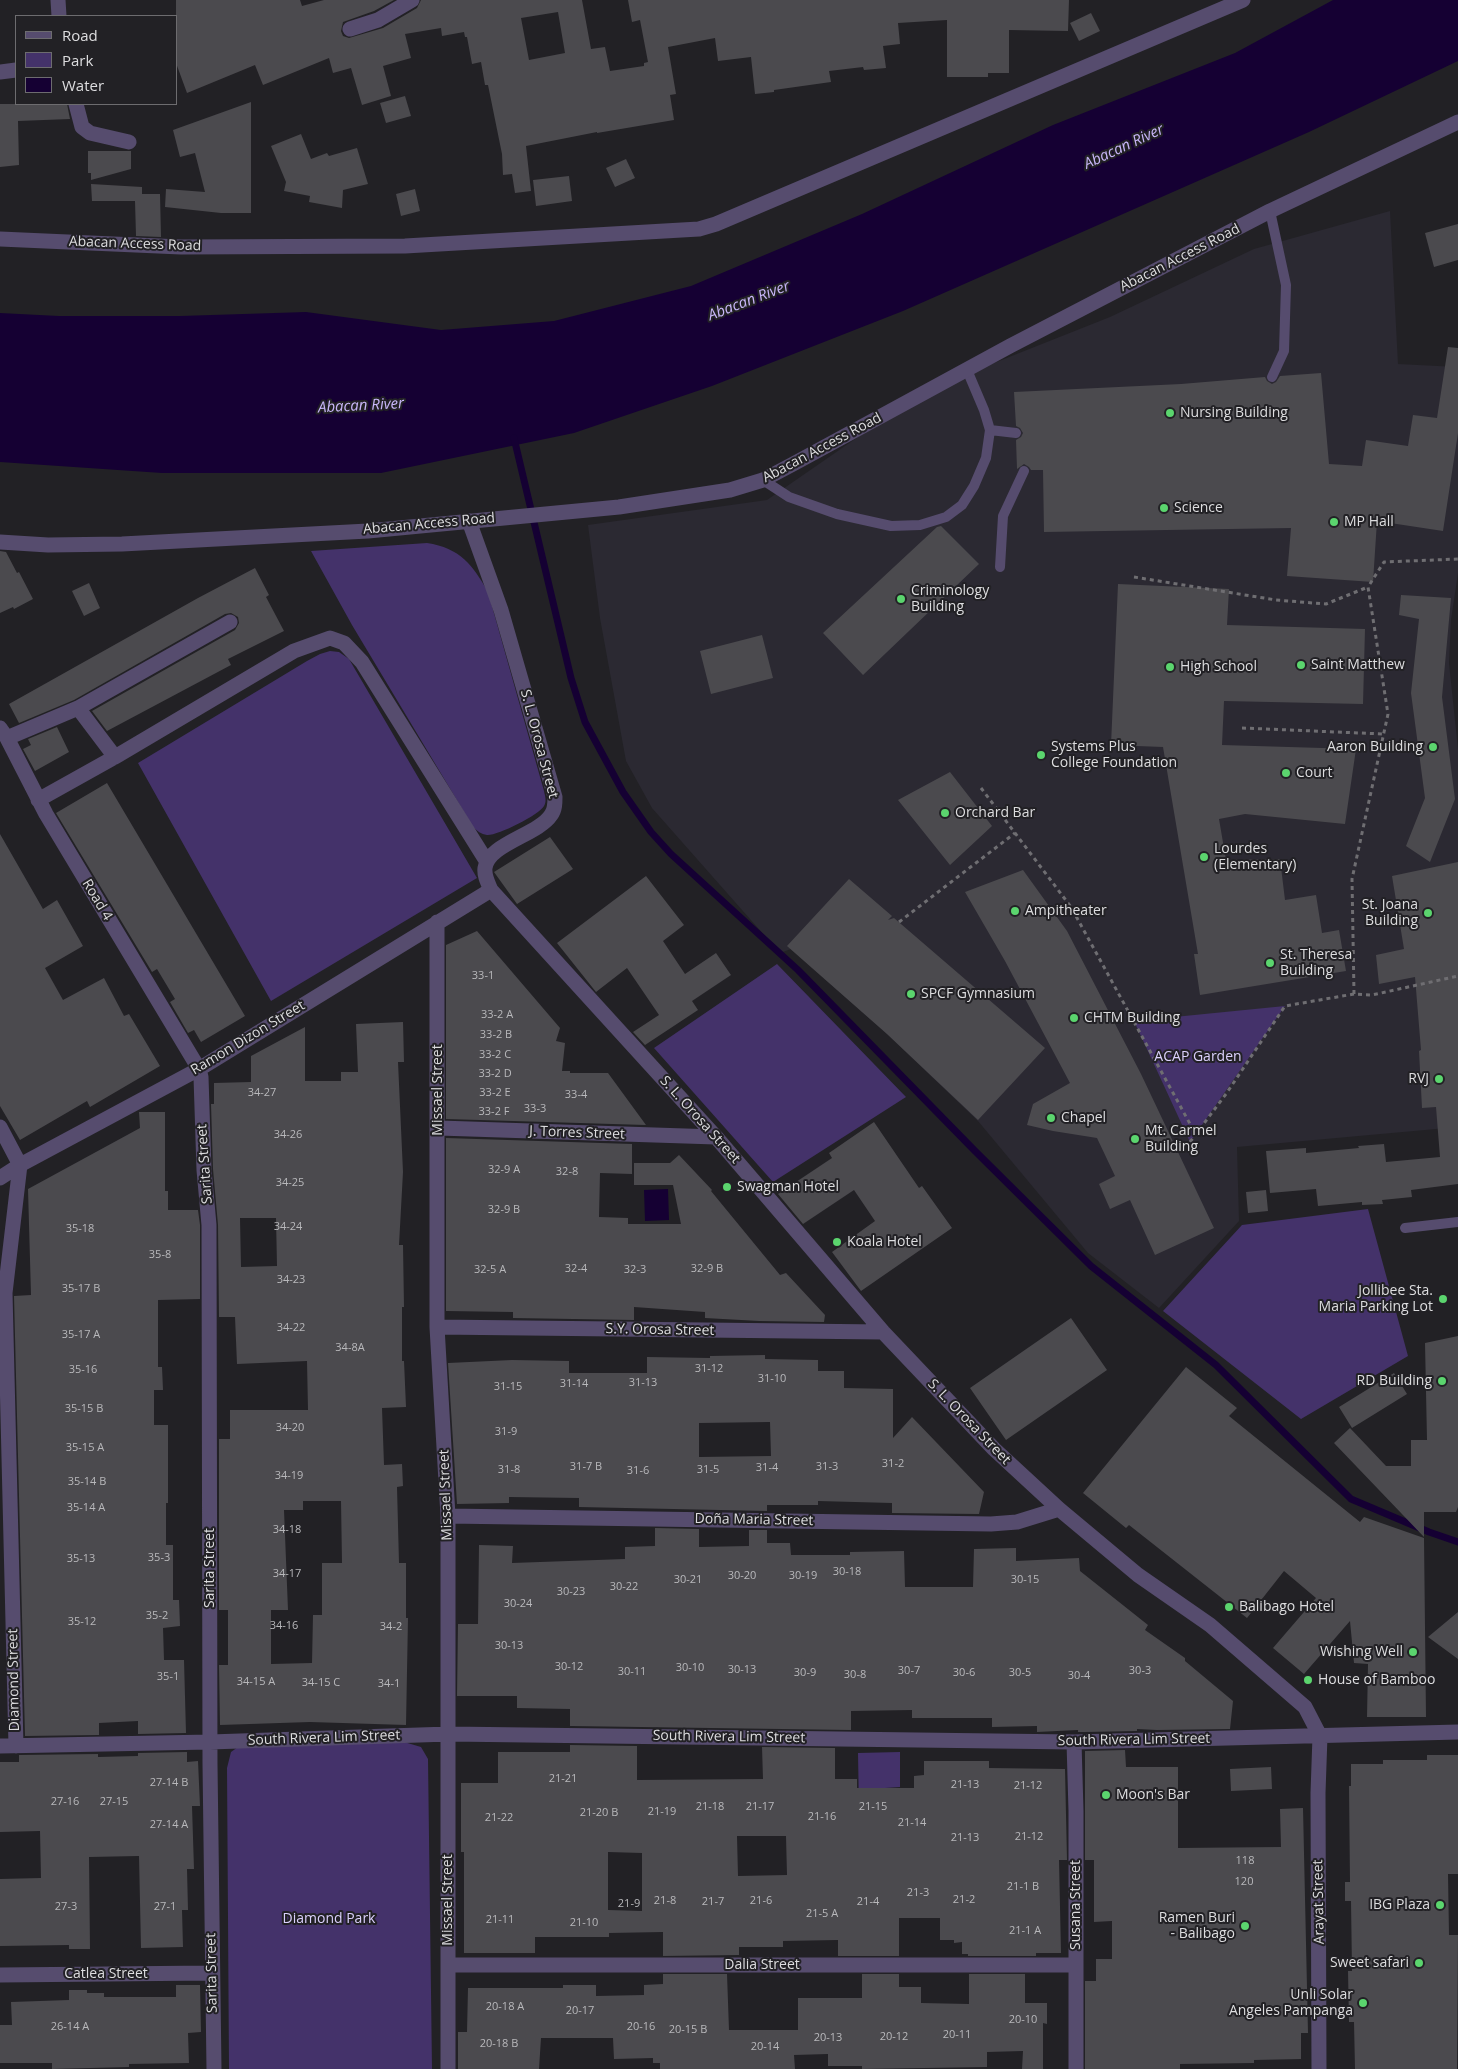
<!DOCTYPE html>
<html>
<head>
<meta charset="utf-8">
<style>
  body { margin:0 }
  #map { position:relative; width:1458px; height:2069px; overflow:hidden; background:#222125; font-family:"Open Sans",sans-serif }
  canvas { display:block }
  .legend { position:absolute; left:15px; top:15px; width:162px; height:90px; box-sizing:border-box; background:#222125; border:1px solid #6d6c6f; margin:0; padding:6px 9px; list-style:none; font-size:15px; color:#dddddf }
  .legend li { display:flex; align-items:center; gap:10px; height:25px }
  .legend b { width:25px; border:1px solid #6d6c6f }
</style>
</head>
<body>
<div id="map">
<canvas width="1458" height="2069"></canvas>
<ul class="legend">
<li><b style="height:6px;background:#564c6e"></b>Road</li>
<li><b style="height:14px;background:#44326a"></b>Park</li>
<li><b style="height:14px;background:#150033"></b>Water</li>
</ul>
</div>
<script>
const c = document.querySelector('canvas').getContext('2d');
c.lineJoin = 'round';
function fillPath(path, color) {
  c.fillStyle = color;
  c.fill(path, 'evenodd');
}
function trace(path, color, width, dash) {
  c.strokeStyle = color;
  c.lineWidth = width;
  c.lineCap = dash ? 'butt' : 'round';
  c.setLineDash(dash || []);
  c.stroke(path);
}
function label(font, color, halo, rows, align = 'center') {
  c.font = font + ' "Open Sans",sans-serif';
  c.lineWidth = 4;
  c.setLineDash([]);
  c.textBaseline = 'middle';
  c.strokeStyle = halo;
  c.fillStyle = color;
  for (const [text, x, y, turn = 0] of rows) {
    c.save();
    c.translate(x, y);
    c.rotate((+turn || 0) * Math.PI / 180);
    c.textAlign = isNaN(turn) ? turn : align;
    if (halo) c.strokeText(text, 0, 0);
    c.fillText(text, 0, 0);
    c.restore();
  }
}
fillPath(new Path2D(`
  M1390,211l8,153 60,3v206l-7,47 -2,43 9,86v378l-221,20 2,74 -80,87 -71,-55 -110,-132 -91,-87 -96,-85 -11,4 -128,-145 -26,-47 -26,-143 -12,-93 179,-25 159,-110 184,-73 144,-68z`), '#2b2932');
fillPath(new Path2D(`
  M427,543c33,5 46,22 61,49l56,199c1,5 3,10 0,15 -5,9 -47,30 -57,29 -6,-1 -10,-4 -14,-8l-121,-202 -41,-74z
  M330,651l9,1 10,7 128,219 -206,123 -133,-238 169,-102 13,-7z
  M777,964l129,133 -133,85 -119,-134z
  M1285,1006l-95,136 -56,-121z
  M1368,1209l40,147 -107,63 -138,-108 79,-86z
  M404,1742l17,5 7,12 4,310h-203l-2,-301 4,-16 7,-5z
  M900,1752v35l-15,1 1,78h-26l-2,-113z`), '#44326a');
fillPath(new Path2D(`
  M1333,0h125v61l-149,71 -406,179 -191,75 -138,47 -193,40h-219l-162,-11v-149l59,3h121l126,-4 135,18 113,-9 137,-35 171,-72 191,-89 182,-72z
  M668,1189l1,31 -24,1 -1,-31z`), '#150033');
trace(new Path2D(`
  M514,438l57,240 14,44 38,70 28,40 20,22 127,116 177,181 116,115 125,99 135,134 78,33 29,10`), '#150033', 7);
fillPath(new Path2D(`
  M176,0h124l2,6 22,-6h70l-20,11 -31,11 -2,9 2,5 6,2 34,-10 34,-20 4,-8h161l9,49 14,-2 5,24 34,-5v-3l4,-1 -8,-42 -8,2 -4,-22h441l-1,31 -59,-1v43h-21v4h-41v-57l-49,3 2,21 -17,2 3,22 -22,2 -1,-3 -34,4 2,11 -57,8v2l-19,2 -4,-37 -33,4 -3,-23 -47,9 8,47 -6,1 4,25 -77,13v-1l-71,14 5,45 -16,2 -3,-19 -9,1 -1,-21 -14,-69h-3l-4,-23 -9,2 -5,-27h-2l-1,-5 -22,4 -1,-8 -36,6 6,24 -28,8 8,30 -29,9 -11,-37 -18,5 -4,-15 -66,27 -8,-20 -68,28 -11,-30zM558,12l7,41 -36,7 -8,-42z
  M1091,13l9,18 -21,10 -9,-18z
  M405,96l6,20 -25,7 -6,-20z
  M251,102v111h-30l-56,-6 1,-18 39,3 -10,-39 -15,4 -7,-27z
  M0,104h67l3,15 -52,2 1,44 -19,2z
  M301,134l10,25 16,-6 2,3 28,-8 11,36 -25,6 -1,18 -33,-6 1,-6 -26,-5 2,-9 -15,-36z
  M88,151h43v18l-40,11v-7h-3z
  M626,159l9,19 -20,9 -9,-19z
  M569,176l3,25 -36,5 -3,-26z
  M91,184l51,3v7h18l1,43 -25,-1 -1,-35h-43z
  M415,189l5,22 -19,5 -5,-22z
  M1458,224v36l-24,7 -9,-34z
  M1448,347l10,1v85l-15,98 -66,-10 -4,61 -86,-6 4,-48 -247,4 -1,-62h-12l-2,-3 -5,-3 -7,5 -1,-29 5,-3 2,-4 -3,-5 -4,-2 -2,-34 167,-8 84,-7 2,4 5,3 4,-2 4,-6 41,-3 8,91 33,2 4,-26 42,6 5,-31 24,3z
  M941,526l38,38 -116,111 -40,-42 114,-106z
  M0,551l6,1 11,21 2,-1 14,27 -19,10 -1,-2 -13,6z
  M255,568l14,27 -3,2 18,34 -56,28 3,6 -124,66 -15,-20 143,-81 4,-7 -1,-6 -7,-4 -6,1 -151,86 -55,23 -10,-19 189,-106z
  M89,583l11,25 -16,8 -12,-25z
  M1118,584l111,5 -2,36 138,4 -2,75 -139,-3 -2,44 134,4 -11,75 -100,-10 -26,5 7,41 54,-1 5,41 31,-5 6,38 17,-3 7,41 -146,24 -6,-41h4l-35,-207 -52,-2z
  M1401,595l50,3 -9,99 13,102 -25,63 -24,-16 19,-48 -14,-105 8,-74 -20,-4z
  M762,635l11,43 -62,16 -11,-43z
  M57,727l12,25 -34,19 -12,-22 8,-4 -3,-6z
  M950,772l42,54 -42,39 -52,-65z
  M107,783l138,233 -44,26 -7,-12 -6,3 -18,-31 5,-3 -18,-30 -5,3 -96,-159z
  M0,834l43,75 14,-9 26,46 -38,22 18,32 41,-22 20,38 5,-2 31,52 -70,41 -3,-6 -67,39 -20,-34z
  M550,837l23,32 -56,35 -23,-32z
  M1458,862v322l-47,6 1,7 -30,3 1,4 -21,1v-3l-44,4 -2,-17 -46,4 -4,-42 40,-3v5l53,-5 -1,-2 26,-2 2,18 54,-5 -4,-50 -14,1 -3,-57 2,-1 -6,-73 -36,7 -3,-29 28,-6 -12,-73z
  M1023,870l44,61 74,143 73,154 -59,27 -25,-55 -20,9 -11,-25 16,-8 -18,-38 -44,-7 -26,-6 6,-21 37,-21 -65,-122 -40,-69z
  M646,876l38,49 -21,16 22,33 31,-21 15,22 -39,26 6,9 -53,35 -12,-13 26,-17 -32,-47 -31,24 -39,-49z
  M849,879l43,37 -4,4 6,-2 151,130 -67,72 -91,-86 -100,-88z
  M477,931l83,97 -4,13 9,2 -3,28h8v2h38l38,52 -200,-6v-174z
  M403,1022l1,40h-6l5,110 -4,73h4l1,62h-2v54h2l2,46 -24,1 2,57 18,-1 1,22 -6,1 2,76h7v55h2l-2,107 -96,-3 -90,3 -1,-60h9v-55h-9v-171h11v-29h78l-1,-49 -70,3 -2,-47h-16l-1,-92 -5,-56 -2,-65h3v-21l37,-1v-26l54,-29v54h36v-9h17l-2,-48zM240,1218h36l1,48 -36,1zM303,1501h38l1,62h-20v52h-9l-1,48 -41,1v-54h17l-4,-100h19z
  M139,1112h26v79h3v19h30l2,15v74l-42,1v67h4l1,23h-9v35h14v78h-2v42h7v55h6l1,26 -17,2 1,32h20l2,73 -48,1v-13l-39,2v12l-74,1 -11,-440 17,-1 -3,-106 112,-61z
  M874,1122l45,66 3,-2 30,42 -91,63 -29,-39 43,-31 -21,-31 -51,34 -25,-30 54,-36 -3,-5z
  M446,1138l186,6v30l-32,-1 -1,44 29,1v6h53l-8,-39h-39v-22h36l9,-8 33,35 -1,1 69,84 6,-2 39,42 -1,7 -65,-1 -54,-3v-6l-71,-5v13l-121,-2v-6l-67,-1z
  M1266,1190l2,21 -20,2 -2,-21z
  M1071,1318l36,52 -101,70 -36,-52z
  M1458,1336v171l-2,5h-32v25l-90,-94 16,-15 36,38h25v-26h16l-2,-97z
  M765,1355v4l53,1v11h26v17l49,1v49l19,-21 72,75 -5,22 -87,-1v-10l-74,-2v4h-51v6l-188,-4v-9l-70,-1v6l-52,1 -9,-141 64,-3 57,1v12h78v-16l63,1v-2zM770,1422l1,34 -72,1v-34z
  M1186,1367l51,41 -8,8 131,106 4,-5 60,21 2,179h-59l1,-53 -14,-1 -4,-42 -46,53 -31,-26 43,-50 -32,-27 -37,47 -118,-93 -3,3 -43,-35z
  M1394,1373l13,21 -55,34 -13,-21z
  M655,1528l44,1v18l50,-1v-16h18v13h23l1,12h59v-3l54,-1 1,36h68l1,-38 42,-1v13l63,-3 1,13 68,54 -3,5 40,28v3l48,40 -3,28 -73,1 -20,-1v2l-52,1h-7v-2l-41,2v-6l-45,1v-9h-80v-8l-61,1v19l-281,-4v-17l-53,-1v-12h-60l1,-72h20l1,-79 34,1 -1,17 113,-4v-12l30,-1z
  M1458,1612v47l-30,-22z
  M570,1745l67,1v34l126,-1 -1,-32 73,1v31h22v9h57v-12l10,-1v-14h65v7l76,1 2,91h-8l2,93h-25v3h-68v-2h-6v-12l-8,1v-3h-14v-22h-41v38h-61v-16l-55,1v6h-44v8l-76,1v-24l-54,1v4h-74v16h-71v-101h-3v-69h37v-31h72zM737,1836h49l1,39 -49,1zM608,1852l34,1v58l-34,-1z
  M1125,1750l1,17h52v81l103,-1 -1,-38 23,-1 5,225h-7v26l-47,1v3l-74,1v5h-95v-88h11v-22h16v-38l-18,1v-62h-9v-109z
  M187,1752v10l11,-1 2,45h-8l2,63h-7l1,41h-6l1,37 -42,1 -2,-92 -50,1 1,92h-21v-4l-69,1v-67l41,-1 -1,-47 -40,1v-70h19v-7l79,-1v3l40,-1v-3z
  M1427,1755h31v119h-10l1,61h9l-1,134h-102l-1,-47h-5l-1,-51h4l-1,-70h-6v-19h5l-1,-96h2v-22h32v-4h44z
  M1271,1767l1,22 -41,2 -1,-22z
  M663,1974h64l2,56h69v-32h64v-24h37v13h22v16l48,1v-30h56v29h22v21l-4,-1v46h-21l1,-18 -36,1v15l-125,2v-3h-34v-12l-34,1 1,14h-135v-6h-7v-5l-39,1 -1,-21h-72l-2,31h-81v-37h9l1,-44h95v-3h33v11l48,-1v-10l19,-1z
  M176,1985h24l1,47 -13,1 1,30 -60,1v3l-77,2v-6h-52v-38h12l-1,-23 58,-2v-10h18v3h17v4h72z`), '#4b4a4e');
trace(new Path2D(`
  M1134,577l142,23 50,4 42,-17
  M1242,728l142,6
  M981,788l90,119 124,226
  M899,922l116,-89
  M1354,994l-2,-115 36,-165 -20,-127 16,-25 74,-3
  M1190,1142l36,-48 59,-88 69,-12 18,1 86,-19`), '#6f6e72', 3, [4, 4]);
trace(new Path2D(`
  M1270,211l16,74 -2,66 -12,26
  M990,430l26,3
  M763,480l26,17 48,17 54,12 29,-1 26,-8 16,-12 12,-19 12,-28 4,-28 -6,-20 -17,-40
  M1000,567l3,-51 21,-45
  M1405,1228l53,-6`), '#564c6e', 10);
trace(new Path2D(`
  M58,0l1,16
  M350,29l28,-9 34,-20
  M0,72l16,-2
  M76,104l6,23 8,6 39,9
  M469,521l32,89 54,187c0,6 0,13 -4,18 -13,20 -63,29 -66,53 -1,8 3,15 6,22l225,247 167,195 111,117 65,60 79,66 72,50 95,82 15,29 -2,57 1,276
  M78,708l37,49
  M0,728l7,10 39,76 153,255 2,8 3,93 5,55 1,539 4,305
  M7,738l71,-30 152,-86
  M38,800l77,-43 179,-106 36,-13 14,5 18,19 125,200
  M437,922v405l11,189v553
  M0,1127l20,38 -15,128 11,453
  M439,1128l277,9
  M0,1178l20,-13 179,-96 292,-179
  M437,1327l446,5
  M448,1516l543,8 26,-2 42,-13
  M1074,1742l2,69v258
  M0,1746l210,-4 239,-8 625,8 384,-10
  M448,1965h628
  M0,1975l212,-2`), '#564c6e', 15);
trace(new Path2D(`
  M0,239l181,8 224,-1 294,-17 17,-5 527,-224
  M0,542l48,3 74,-1 246,-13 251,-24 111,-17 33,-10 32,-17 215,-117 260,-135 188,-89`), '#564c6e', 15);
for (const [x, y, r, color] of [
  [1170,413,5,"#5bd56e"],
  [1164,508,5,"#5bd56e"],
  [1334,522,5,"#5bd56e"],
  [901,599,5,"#5bd56e"],
  [1301,665,5,"#5bd56e"],
  [1170,667,5,"#5bd56e"],
  [1433,747,5,"#5bd56e"],
  [1041,755,5,"#5bd56e"],
  [1286,773,5,"#5bd56e"],
  [945,813,5,"#5bd56e"],
  [1204,857,5,"#5bd56e"],
  [1015,911,5,"#5bd56e"],
  [1428,913,5,"#5bd56e"],
  [1270,963,5,"#5bd56e"],
  [911,994,5,"#5bd56e"],
  [1074,1018,5,"#5bd56e"],
  [1439,1079,5,"#5bd56e"],
  [1051,1118,5,"#5bd56e"],
  [1135,1139,5,"#5bd56e"],
  [727,1187,5,"#5bd56e"],
  [837,1242,5,"#5bd56e"],
  [1443,1299,5,"#5bd56e"],
  [1442,1381,5,"#5bd56e"],
  [1229,1607,5,"#5bd56e"],
  [1413,1652,5,"#5bd56e"],
  [1308,1680,5,"#5bd56e"],
  [1106,1795,5,"#5bd56e"],
  [1440,1905,5,"#5bd56e"],
  [1245,1926,5,"#5bd56e"],
  [1419,1963,5,"#5bd56e"],
  [1363,2003,5,"#5bd56e"]
]) {
  const dot = new Path2D();
  dot.arc(x, y, r, 0, 2 * Math.PI);
  c.fillStyle = color;
  c.fill(dot);
  trace(dot, '#222125', 2);
}
label('11px', '#b8b8bb', null, [
  ["33-1",483,976],
  ["33-2 A",497,1015],
  ["33-2 B",496,1035],
  ["33-2 C",495,1055],
  ["33-2 D",495,1074],
  ["34-27",262,1093],
  ["33-2 E",495,1093],
  ["33-4",576,1095],
  ["33-3",535,1109],
  ["33-2 F",494,1112],
  ["34-26",288,1135],
  ["32-9 A",504,1170],
  ["32-8",567,1172],
  ["34-25",290,1183],
  ["32-9 B",504,1210],
  ["34-24",288,1227],
  ["35-18",80,1229],
  ["35-8",160,1255],
  ["32-4",576,1269],
  ["32-9 B",707,1269],
  ["32-5 A",490,1270],
  ["32-3",635,1270],
  ["34-23",291,1280],
  ["35-17 B",81,1289],
  ["34-22",291,1328],
  ["35-17 A",81,1335],
  ["34-8A",350,1348],
  ["31-12",709,1369],
  ["35-16",83,1370],
  ["31-10",772,1379],
  ["31-13",643,1383],
  ["31-14",574,1384],
  ["31-15",508,1387],
  ["35-15 B",84,1409],
  ["34-20",290,1428],
  ["31-9",506,1432],
  ["35-15 A",85,1448],
  ["31-2",893,1464],
  ["31-7 B",586,1467],
  ["31-3",827,1467],
  ["31-4",767,1468],
  ["31-8",509,1470],
  ["31-5",708,1470],
  ["31-6",638,1471],
  ["34-19",289,1476],
  ["35-14 B",87,1482],
  ["35-14 A",86,1508],
  ["34-18",287,1530],
  ["35-3",159,1558],
  ["35-13",81,1559],
  ["30-18",847,1572],
  ["34-17",287,1574],
  ["30-20",742,1576],
  ["30-19",803,1576],
  ["30-21",688,1580],
  ["30-15",1025,1580],
  ["30-22",624,1587],
  ["30-23",571,1592],
  ["30-24",518,1604],
  ["35-2",157,1616],
  ["35-12",82,1622],
  ["34-16",284,1626],
  ["34-2",391,1627],
  ["30-13",509,1646],
  ["30-12",569,1667],
  ["30-10",690,1668],
  ["30-13",742,1670],
  ["30-7",909,1671],
  ["30-3",1140,1671],
  ["30-11",632,1672],
  ["30-9",805,1673],
  ["30-6",964,1673],
  ["30-5",1020,1673],
  ["30-8",855,1675],
  ["30-4",1079,1676],
  ["35-1",168,1677],
  ["34-15 A",256,1682],
  ["34-15 C",321,1683],
  ["34-1",389,1684],
  ["21-21",563,1779],
  ["27-14 B",169,1783],
  ["21-13",965,1785],
  ["21-12",1028,1786],
  ["27-16",65,1802],
  ["27-15",114,1802],
  ["21-18",710,1807],
  ["21-17",760,1807],
  ["21-15",873,1807],
  ["21-19",662,1812],
  ["21-20 B",599,1813],
  ["21-16",822,1817],
  ["21-22",499,1818],
  ["21-14",912,1823],
  ["27-14 A",169,1825],
  ["21-12",1029,1837],
  ["21-13",965,1838],
  ["118",1245,1861],
  ["120",1244,1882],
  ["21-1 B",1023,1887],
  ["21-3",918,1893],
  ["21-2",964,1900],
  ["21-8",665,1901],
  ["21-6",761,1901],
  ["21-7",713,1902],
  ["21-4",868,1902],
  ["21-9",629,1904],
  ["27-3",66,1907],
  ["27-1",165,1907],
  ["21-5 A",822,1914],
  ["21-11",500,1920],
  ["21-10",584,1923],
  ["21-1 A",1025,1931],
  ["20-18 A",505,2007],
  ["20-17",580,2011],
  ["20-10",1023,2020],
  ["26-14 A",70,2027],
  ["20-16",641,2027],
  ["20-15 B",688,2030],
  ["20-11",957,2035],
  ["20-12",894,2037],
  ["20-13",828,2038],
  ["20-18 B",499,2044],
  ["20-14",765,2047]
]);
label('14px', '#dddddf', '#222125', [
  ["Abacan Access Road",135,244,2],
  ["Abacan Access Road",1180,258,-27],
  ["Abacan Access Road",822,448,-28],
  ["Abacan Access Road",429,524,-5],
  ["S. L. Orosa Street",539,744,75],
  ["Road 4",97,900,59],
  ["Ramon Dizon Street",248,1038,-31],
  ["Missael Street",438,1090,-90],
  ["S. L. Orosa Street",700,1120,48],
  ["J. Torres Street",577,1133,2],
  ["Sarita Street",205,1164,-94],
  ["S.Y. Orosa Street",660,1330,1],
  ["S. L. Orosa Street",969,1422,46],
  ["Missael Street",446,1495,-92],
  ["Doña Maria Street",754,1520,1],
  ["Sarita Street",210,1568,-90],
  ["Diamond Street",14,1680,-91],
  ["South Rivera Lim Street",729,1737,1],
  ["South Rivera Lim Street",324,1738,-2],
  ["South Rivera Lim Street",1134,1740,-1],
  ["Missael Street",448,1900,-90],
  ["Arayat Street",1319,1902,-91],
  ["Susana Street",1076,1905,-90],
  ["Dalia Street",762,1965],
  ["Sarita Street",212,1973,-91],
  ["Catlea Street",106,1974]
]);
label('14px', '#dddddf', '#222125', [
  ["Nursing Building",1180,413],
  ["Science",1174,508],
  ["MP Hall",1344,522],
  ["Criminology",911,591],
  ["Building",911,607],
  ["Saint Matthew",1311,665],
  ["High School",1180,667],
  ["Systems Plus",1051,747],
  ["College Foundation",1051,763],
  ["Aaron Building",1423,747,"right"],
  ["Court",1296,773],
  ["Orchard Bar",955,813],
  ["Lourdes",1214,849],
  ["(Elementary)",1214,865],
  ["St. Joana",1418,905,"right"],
  ["Building",1418,921,"right"],
  ["Ampitheater",1025,911],
  ["St. Theresa",1280,955],
  ["Building",1280,971],
  ["SPCF Gymnasium",921,994],
  ["CHTM Building",1084,1018],
  ["RVJ",1429,1079,"right"],
  ["Chapel",1061,1118],
  ["Mt. Carmel",1145,1131],
  ["Building",1145,1147],
  ["Swagman Hotel",737,1187],
  ["Koala Hotel",847,1242],
  ["Jollibee Sta.",1433,1291,"right"],
  ["Maria Parking Lot",1433,1307,"right"],
  ["RD Building",1432,1381,"right"],
  ["Balibago Hotel",1239,1607],
  ["Wishing Well",1403,1652,"right"],
  ["House of Bamboo",1318,1680],
  ["Moon's Bar",1116,1795],
  ["IBG Plaza",1430,1905,"right"],
  ["Ramen Buri",1235,1918,"right"],
  ["- Balibago",1235,1934,"right"],
  ["Sweet safari",1409,1963,"right"],
  ["Unli Solar",1353,1995,"right"],
  ["Angeles Pampanga",1353,2011,"right"]
], 'left');
label('14px', '#dbd0fc', '#222125', [
  ["ACAP Garden",1198,1057],
  ["Diamond Park",329,1919]
]);
label('italic 15px', '#c8b6f8', '#222125', [
  ["Abacan River",1124,147,-25],
  ["Abacan River",749,301,-21],
  ["Abacan River",361,406,-3]
]);
</script>
</body>
</html>
